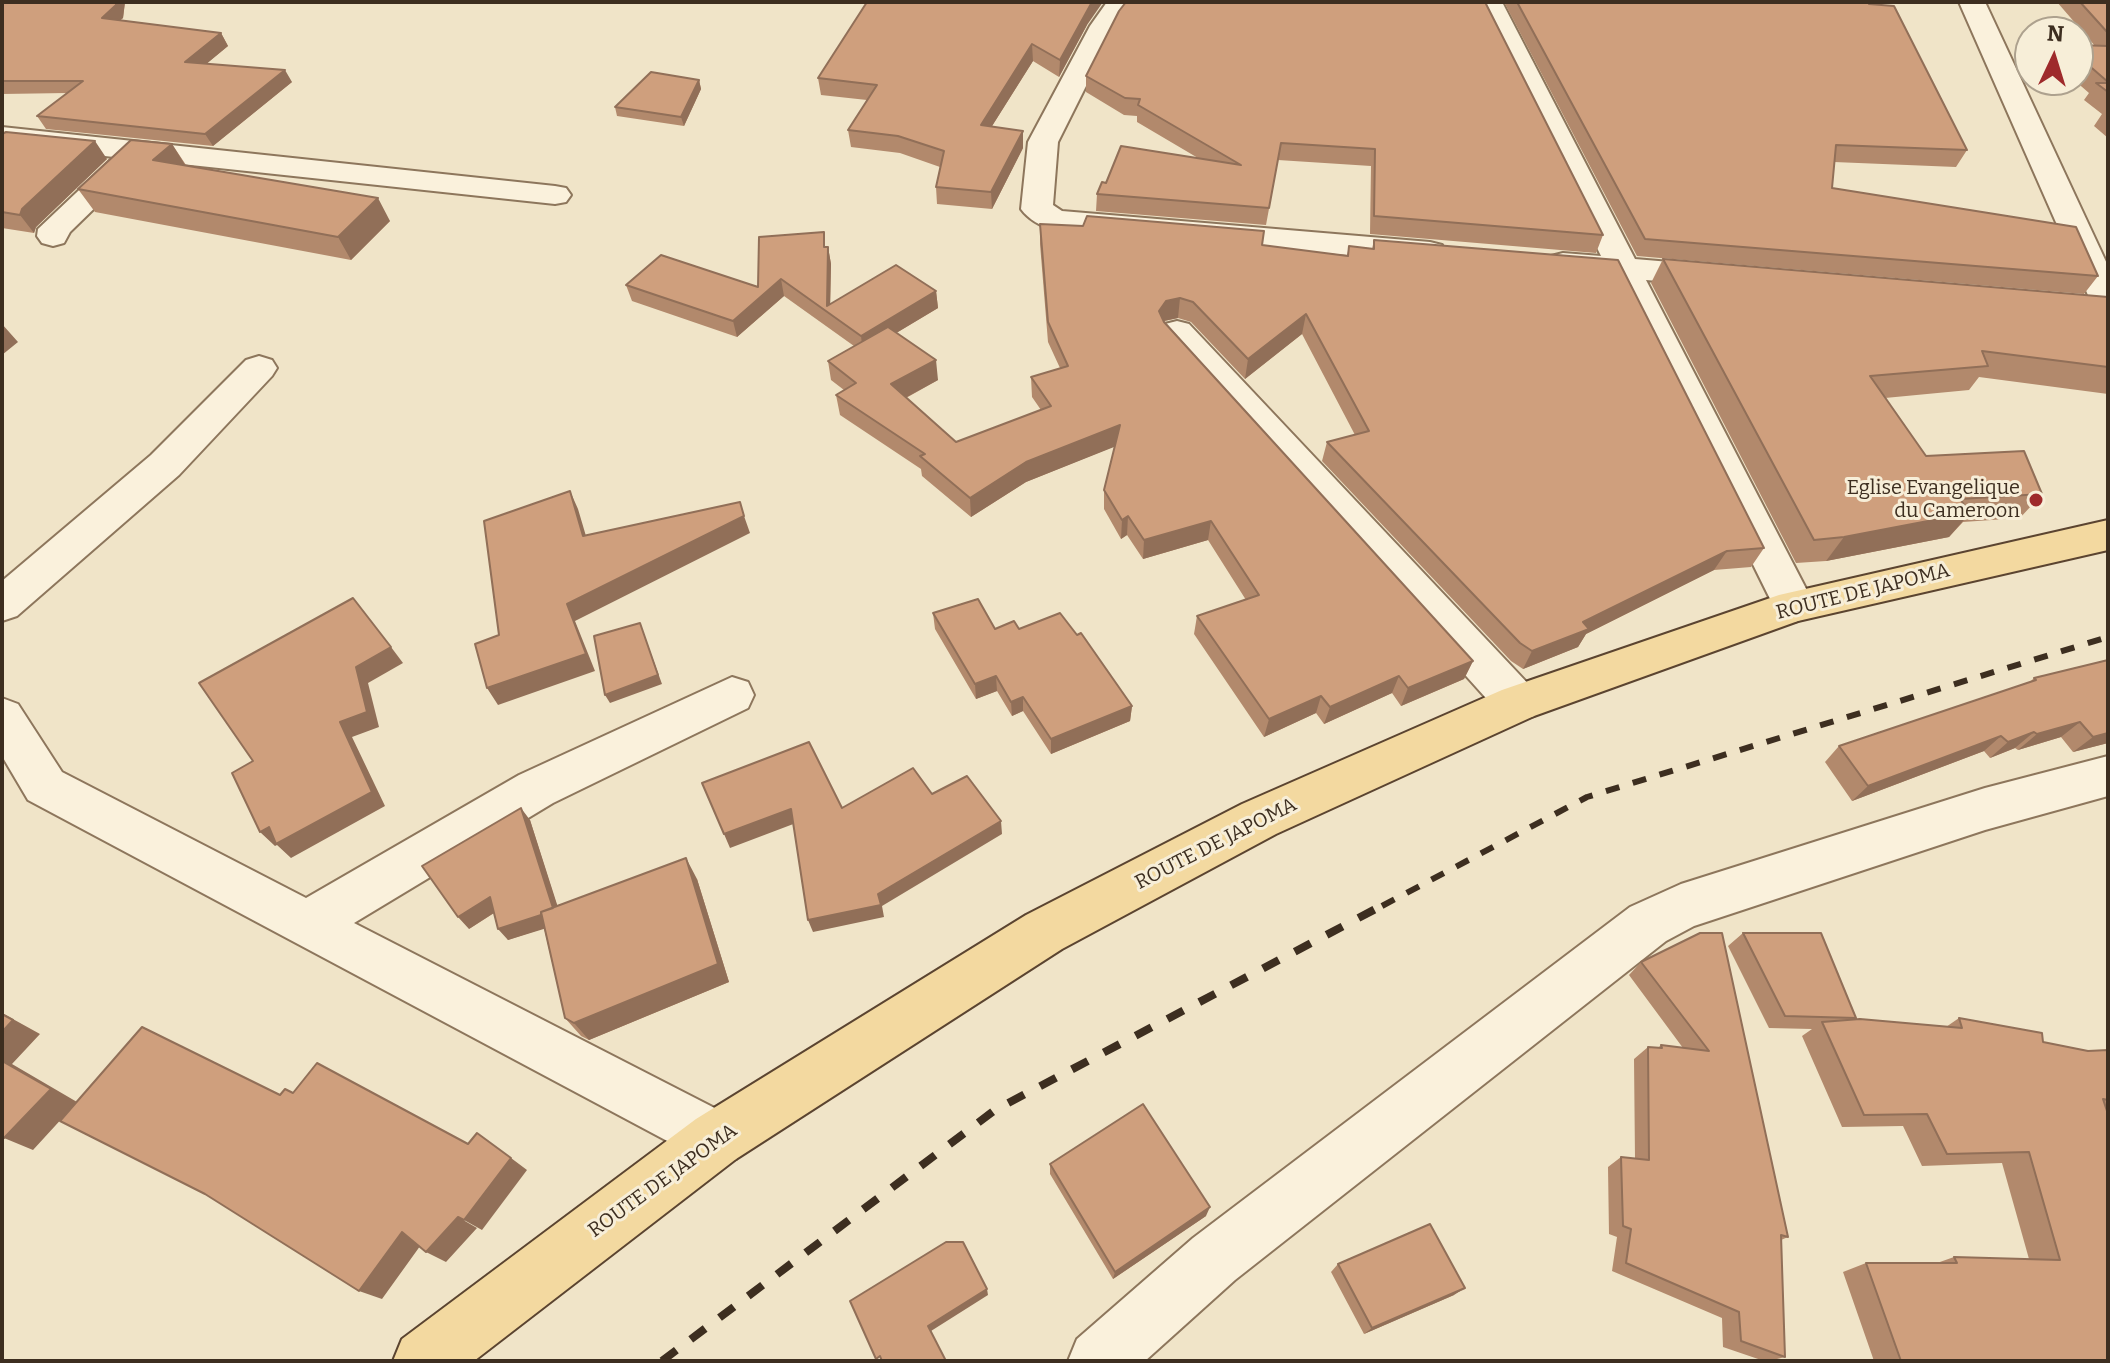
<!DOCTYPE html>
<html>
<head>
<meta charset="utf-8">
<style>
  body { margin:0 }
  #map { position:relative; width:2110px; height:1363px; overflow:hidden; background:#f0e4c8; font-family:Bitter,serif }
  canvas { display:block }
  .frame { position:absolute; inset:0; border:4px solid #3d2e20; pointer-events:none }
  .north { position:absolute; left:2014px; top:16px; width:80px; height:80px; box-sizing:border-box; background:#f7eed8; border:2px solid #ada18e; border-radius:50%; rotate:4deg; font-size:22px; font-weight:700; line-height:32px; text-align:center; color:#3d2e20 }
  .north::after { content:''; display:block; margin:auto; width:28px; height:36px; background:#9e2a2b; clip-path:polygon(50% 0,100% 100%,50% 72%,0 100%) }
</style>
</head>
<body>
<div id="map">
<canvas width="2110" height="1363"></canvas>
<div class="frame"></div>
<div class="north">N</div>
</div>
<script>
const c = document.querySelector('canvas').getContext('2d');
c.lineJoin = 'round';
function trace(path, color, width, dash) {
  c.strokeStyle = color;
  c.lineWidth = width;
  c.lineCap = dash ? 'butt' : 'round';
  c.setLineDash(dash || []);
  c.stroke(path);
}
function fillPath(path, color) {
  c.fillStyle = color;
  c.fill(path, 'evenodd');
}
function label(font, color, halo, rows, align = 'center') {
  c.font = font + ' Bitter,serif';
  c.lineWidth = 6;
  c.setLineDash([]);
  c.textBaseline = 'middle';
  c.strokeStyle = halo;
  c.fillStyle = color;
  for (const [text, x, y, turn = 0] of rows) {
    c.save();
    c.translate(x, y);
    c.rotate((+turn || 0) * Math.PI / 180);
    c.textAlign = isNaN(turn) ? turn : align;
    if (halo) c.strokeText(text, 0, 0);
    c.fillText(text, 0, 0);
    c.restore();
  }
}
const street = new Path2D(`
  M1107,2h26l-17,24 -58,116 -5,63 9,6 368,31 12,3 4,7 -4,7 -12,3 -376,-32c-13,-4 -25,-10 -33,-21l7,-67 62,-116z
  M1476,2h26l133,257 82,7 12,3 5,7 -5,7 -12,3 -71,-6 169,326 -6,11 -15,5 -15,-5 -168,-340 -60,-7 -4,-7 4,-7 12,-3 38,3z
  M1959,2h26l123,264v47l-12,-3 -5,-8z
  M2,127l553,59 11,2 5,7 -5,7 -11,2 -411,-44 -74,72 -6,11 -11,3 -11,-3 -5,-7 1,-7 76,-72 -112,-12z
  M1177,321l12,3 345,366 6,13 -6,13 -16,5 -16,-5 -337,-376 -5,-8 5,-8z
  M259,356l13,4 5,8 -5,8 -93,99 -162,141 -15,5v-40l149,-126 95,-95z
  M732,677l16,5 6,13 -6,13 -195,95 -199,120 382,196 8,20 -8,20 -20,8 -688,-367 -26,-44v-58l16,6 44,68 244,126 213,-123z
  M2108,756v40l-123,34 -291,96 -28,15 -431,339 -90,81h-77l9,-22 116,-101 437,-331 51,-23 304,-96z`);
const primary = new Path2D(`
  M2108,520v30l-310,71 -264,95 -258,118 -214,115 -326,210 -262,202h-81l9,-22 294,-220 330,-204 216,-111 260,-114 277,-95z`);
trace(street, '#8d765c', 4);
trace(primary, '#5b4430', 4);
fillPath(street, '#faf1dc');
fillPath(primary, '#f3d9a0');
trace(new Path2D(`
  M1382,906l205,-109 521,-160`), '#3d2e20', 6, [14, 14]);
trace(new Path2D(`
  M662,1361l333,-251 390,-206`), '#3d2e20', 8, [18, 18]);
fillPath(new Path2D(`
  M2,2h123l-2,16 -3,2 101,13 7,13 -22,18 86,18 -79,64 -167,-17 -9,-13 30,-23 -65,1z
  M1126,2l477,233 -7,18 -226,-19 1,-68 -93,-6 -12,65 -170,-14 1,-17 9,-11 92,-25 -61,-36v-6l-13,-1 -38,-23v-16z
  M1504,2h368l-1,2 96,146 -11,17 -122,-5 -2,26 266,88 -14,18 -447,-38z
  M2057,2h51v136l-14,-12 8,-12 -18,-14 5,-7 -15,-13h4v-35l17,1z
  M1087,25l-28,52 -26,-16 -41,65 31,22 -31,61 -55,-5 -1,-17 4,-20 -40,-14 -49,-6 -3,-17 19,-30 -46,-5 -3,-17z
  M699,80l2,9 -17,37 -67,-10 -2,-9z
  M2,134l105,25 -71,68 -2,6 -32,-5z
  M172,144l14,21 204,56 -39,39 -256,-48 -17,-23z
  M1040,224l222,21 85,11 2,-10 23,3 2,-9 390,308 -13,19 -37,3 -128,64 -8,13 -55,22 -12,-8 -189,-200 5,-19 28,-7 -53,-101 -57,45 -54,-57 -13,-4 -14,3 309,340 -9,18 -63,27 -9,-13 -68,31 -8,-11 -52,24 -70,-103 3,-18 49,-16 -38,-60 -65,19 -16,-24 -6,4 -17,-30v-19l11,-44 -89,36 -55,35 -49,-41 -1,-7 -81,-54 -4,-20 8,-5 -13,-10 -3,-19 26,-15 -70,-50 -47,41 -105,-36 -6,-16 132,2 69,-40h1l3,17 -1,40 106,-13 2,17 -42,25 42,47 -32,18 50,44 85,-32 -9,-13 -1,-20 29,-9 -12,-26 -8,-98z
  M1663,259l445,38v97l-129,-17 -10,13 -84,8 41,58 116,38 -22,24 -57,4 -14,15 -123,24 -30,2 -145,-280z
  M933,613l62,16h24l113,77 -2,15 -79,33 -28,-43 -11,5 -15,-25 -21,8 -41,-70z
  M2034,678l74,65 -35,9 -12,-15 -43,13 -3,-2 -25,10 -6,-7 -132,50 -27,-39 14,-16 191,-64z
  M530,820l27,86 140,-27 32,103 -140,58 -8,-4 -16,-18 -21,-90 -36,12 -14,-27 -25,16z
  M1700,933l88,304 -7,3 4,117 -16,4h-5l-41,-14 -1,-29 -110,-47 5,-34 -8,-3 -1,-67 13,-10 14,2 -1,-100 14,-12 10,1 3,-3 22,3 -54,-73 12,-13z
  M1743,933l113,85 -3,2 93,7 13,-9 84,24 45,9 20,-1v311h-234l-31,-89 23,-9h71l17,-6 75,2 -27,-96 -80,3 -19,-40 -61,1 -40,-91 10,-7 -43,-1 -41,-82z
  M1050,1164l156,52 -93,63 -63,-105z
  M1338,1264l116,31 -90,39 -33,-62z`), '#b2896c');
fillPath(new Path2D(`
  M116,2h9l-2,16 -14,12 -7,-12z
  M1092,2h11l-16,23 -28,52 1,-17z
  M221,33l7,13 -35,29 -8,-13z
  M1032,44l1,17 -51,81 -1,-17z
  M285,70l7,12 -79,64 -8,-12z
  M699,80l2,9 -17,37 -3,-9z
  M1023,131v17l-31,61 -1,-17z
  M95,141l12,18 -71,68 -2,6 -14,-18 2,-6z
  M172,144l15,24 -34,-8z
  M378,198l12,23 -39,39 -13,-23z
  M828,247l3,17 -1,50 -3,-8z
  M781,279l3,17 -47,41 -4,-16z
  M936,291l2,17 -75,45 -2,-17z
  M1180,298l-2,20 -14,3 -5,-10 7,-10z
  M1306,314l-4,20 -57,45 3,-20z
  M2,324l16,18 -16,13z
  M936,360l2,20 -44,24 -3,-20z
  M1120,425l-1,20 -93,37 -55,35 -1,-19 56,-36z
  M570,491l8,18 13,44 -8,-17z
  M1970,513l-21,24 -123,24 18,-24z
  M744,516l6,17 -175,88 20,50 -97,34 -11,-17 80,-84z
  M1128,516l-1,19 -6,4 1,-19z
  M1211,521l-3,19 -65,19 1,-19z
  M1727,551l-13,19 -128,64 -8,13 -55,22 9,-18 51,-29z
  M640,623l22,61 -52,19 -5,-8z
  M391,647l12,16 -35,20 11,44 -27,10 33,69 -94,52 -14,-13 -2,1 -15,-14 96,-165z
  M1473,661l-9,18 -63,27 7,-18z
  M996,676l1,15 -21,8 -1,-15z
  M1399,676l-7,17 -68,31 6,-17z
  M1321,696l-5,17 -52,24 5,-18z
  M1023,697v14l-11,5 -1,-14z
  M1132,706l-2,15 -79,33v-15z
  M2080,722l-19,15 -43,13 19,-16z
  M2034,732l-19,16 -25,10 18,-16z
  M2108,733v10l-35,9 20,-15z
  M2001,736l-17,15 -132,50 16,-15z
  M521,808l9,12 33,103 -55,17 -10,-11z
  M791,809l5,14 -66,25 -6,-14z
  M1001,821l1,13 -120,72 2,11 -71,15 -5,-12 70,-26z
  M686,858l11,21 32,103 -140,58 -15,-17z
  M490,897l10,12 -31,20 -11,-12z
  M2,1013l38,21 -28,30 65,38 -44,48 -29,-12z
  M511,1158l16,12 -45,60 -18,-10z
  M1210,1207l-4,9 -93,63 2,-7z
  M458,1217l19,11 -31,34 -20,-10z
  M402,1232l21,10 -41,57 -23,-8z
  M1465,1288l-11,7 -90,39 8,-6z
  M987,1289l1,6 -57,36 -3,-5z`), '#916f58');
const building = new Path2D(`
  M2,2h114v3l-14,13 119,15 -36,29 100,8 -80,64 -168,-18 46,-35h-81z
  M867,2h225l-32,58 -28,-16 -51,81 42,6 -32,61 -55,-5 8,-36 -46,-15 -50,-6 29,-45 -59,-7z
  M1126,2h359l118,233 -229,-19 1,-67 -94,-6 -12,65 -172,-14 5,-12 4,1 15,-37 120,19 -103,-60 2,-6 -15,-1 -39,-22 33,-65z
  M1517,2h353l-1,2 25,2 73,144 -131,-5 -4,43 244,39 22,49 -453,-37z
  M2080,2h28v31z
  M2078,45l30,1v36l-30,-26z
  M651,72l48,8 -18,37 -66,-10z
  M2096,83h12v9z
  M6,132l89,9 -73,68 -2,6 -18,-3v-78z
  M131,140l41,4 -19,16 225,38 -40,39 -260,-48z
  M1087,216l177,15 -2,14 86,11 1,-10 25,3v-9l244,20 146,288 -37,3 -144,71 6,7 -57,22 -12,-8 -193,-201 42,-11 -63,-117 -58,45 -55,-57 -13,-4 -14,3 -7,10 5,11 309,339 -65,27 -9,-12 -69,31 -9,-11 -52,23 -72,-103 62,-21 -48,-74 -67,19 -16,-24 -6,4 -18,-30 16,-65 -94,37 -56,36 -50,-42 5,-2 -89,-59 20,-12 -28,-22 60,-34 48,33 -45,24 65,58 95,-36 -20,-29 37,-11 -20,-44 -8,-98 43,2z
  M824,232v15h4l-1,59 69,-41 40,26 -75,45 -80,-57 -48,42 -107,-36 35,-30 97,32 1,-50z
  M1663,259l445,38v70l-126,-16 6,15 -118,10 56,80 98,-5 18,43 -82,5 10,14 -126,24 -30,3z
  M570,491l13,45 157,-34 4,14 -177,88 19,50 -99,34 -12,-44 24,-9 -15,-114z
  M353,598l38,49 -35,20 11,45 -27,10 32,70 -96,52 -7,-17 -9,5 -28,-59 21,-12 -54,-78z
  M978,599l17,30 19,-8 5,8 41,-16 17,22 4,-2 51,73 -81,33 -28,-42 -12,5 -15,-26 -21,8 -42,-71z
  M640,623l18,52 -53,20 -11,-59z
  M2108,660v73l-15,4 -13,-15 -43,12 -3,-2 -26,10 -7,-6 -133,50 -29,-40 197,-66 -2,-2z
  M809,742l33,66 71,-40 19,26 35,-18 34,45 -123,73 3,11 -73,15 -17,-111 -67,25 -22,-51z
  M521,808l32,100 -12,4v3l-43,14 -8,-32 -32,20 -36,-51z
  M686,858l32,106 -144,59 -9,-5 -24,-106z
  M1700,933h22l66,304 -7,-2 4,122 -44,-16 -2,-29 -113,-49 5,-34 -8,-3 -2,-69 28,3 -1,-113 14,1 -1,-3 48,6 -68,-89z
  M1743,933h78l35,85 -71,-2z
  M2,1014l11,6 -11,12z
  M1959,1018l83,15 1,9 45,9 20,-1v50l-5,-1 5,15v247h-207l-35,-98h91l-3,-6 106,3 -31,-108 -82,2 -20,-40 -63,1 -42,-93 38,-3 102,9z
  M142,1027l138,68 5,-6 8,4 24,-30 151,81 9,-11 34,25 -47,62 -6,-3 -32,35 -24,-20 -43,59 -154,-97 -145,-73z
  M2,1061l49,28 -47,49 -2,-1z
  M1143,1104l67,103 -95,65 -65,-108z
  M1430,1224l35,64 -93,40 -34,-64z
  M946,1242h17l24,47 -59,37 18,35h-64l-2,-5 -4,3 -26,-58z`);
fillPath(building, '#cf9f7d');
trace(building, '#916f58', 2);
for (const [x, y, r, color] of [
  [2036,500,8,"#9e2a2b"]
]) {
  const dot = new Path2D();
  dot.arc(x, y, r, 0, 2 * Math.PI);
  c.fillStyle = color;
  c.fill(dot);
  trace(dot, '#f7eed8', 3);
}
label('20px', '#3d2e20', '#f7eed8', [
  ["Eglise Evangelique",2020,488],
  ["du Cameroon",2020,511]
], 'right');
label('20px', '#3d2e20', '#f7eed8', [
  ["ROUTE DE JAPOMA",1863,592,-14],
  ["ROUTE DE JAPOMA",1216,844,-27],
  ["ROUTE DE JAPOMA",663,1181,-36]
]);
</script>
</body>
</html>
